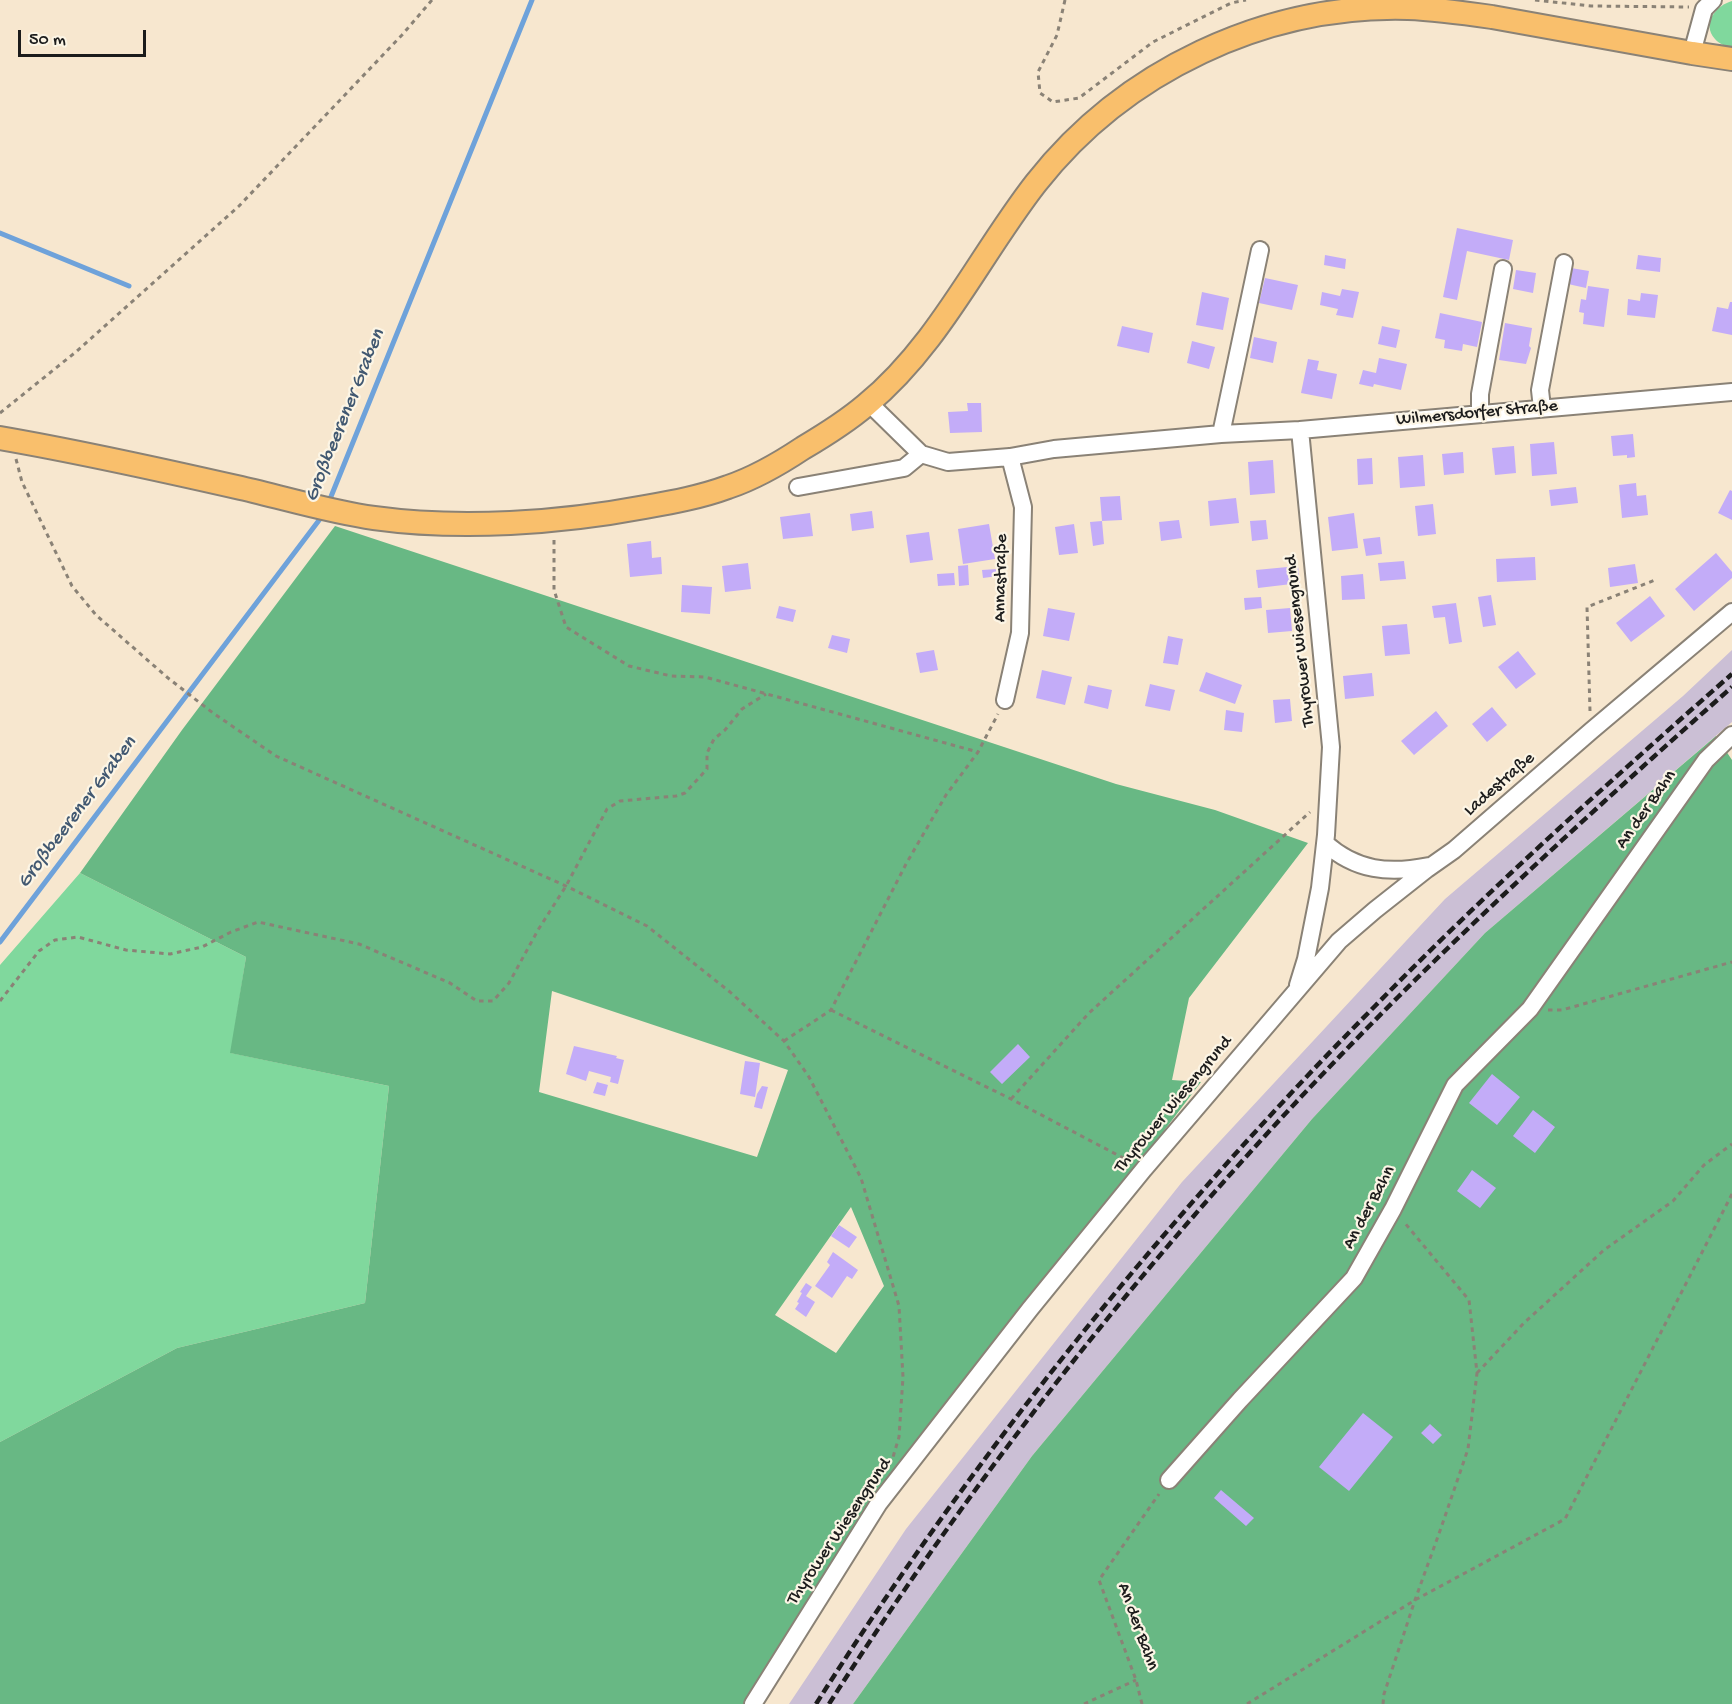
<!DOCTYPE html>
<html>
<head>
<meta charset="utf-8">
<style>
  body { margin:0 }
  #map { position:relative; width:1732px; height:1704px; overflow:hidden; background:#f7e7cf; font-family:"Gochi Hand",sans-serif }
  canvas { display:block }
  .scale { position:absolute; left:18px; top:30px; width:128px; height:27px; box-sizing:border-box; border:3px solid #1c1c1c; border-top:0; padding-left:8px; font-size:18px; line-height:21px; white-space:nowrap; color:#1c1c1c; -webkit-text-stroke:4px #fcf5e5; paint-order:stroke }
</style>
</head>
<body>
<div id="map">
<canvas width="1732" height="1704"></canvas>
<div class="scale">50 m</div>
</div>
<script>
const c = document.querySelector('canvas').getContext('2d');
c.lineJoin = 'round';
function fillPath(path, color) {
  c.fillStyle = color;
  c.fill(path, 'evenodd');
}
function trace(path, color, width, dash) {
  c.strokeStyle = color;
  c.lineWidth = width;
  c.lineCap = dash ? 'butt' : 'round';
  c.setLineDash(dash || []);
  c.stroke(path);
}
function label(font, color, halo, rows, align = 'center') {
  c.font = font + ' "Gochi Hand",sans-serif';
  c.lineWidth = 4.5;
  c.setLineDash([]);
  c.textBaseline = 'middle';
  c.strokeStyle = halo;
  c.fillStyle = color;
  for (const [text, x, y, turn = 0] of rows) {
    c.save();
    c.translate(x, y);
    c.rotate((+turn || 0) * Math.PI / 180);
    c.textAlign = isNaN(turn) ? turn : align;
    if (halo) c.strokeText(text, 0, 0);
    c.fillText(text, 0, 0);
    c.restore();
  }
}
fillPath(new Path2D(`
  M1732,650v72l-247,211 -173,186 -280,337 -179,248h-64l117,-175 276,-347 263,-283 238,-203z`), '#cbbfd5');
fillPath(new Path2D(`
  M1732,1v48c-6,-3 -13,-5 -17,-10 -14,-16 2,-34 17,-38z
  M80,873l166,84 -15,96 158,33 -24,217 -188,45 -177,94v-477z`), '#80d89d');
fillPath(new Path2D(`
  M335,526l781,258 99,26 93,33 -119,155 -17,82 29,2 -322,424 -128,198h-751v-262l177,-94 188,-45 24,-217 -159,-33 16,-96 -166,-84 102,-143zM552,991l236,79 -31,87 -218,-65zM851,1207l33,79 -48,67 -61,-38z
  M1716,736l16,24v944h-879l179,-248 280,-337 173,-186z`), '#68b884');
trace(new Path2D(`
  M0,233l129,53
  M328,504l204,-504
  M0,942l323,-427`), '#6ea2da', 5);
fillPath(new Path2D(`
  M1457,228l56,12 -4,20 -42,-9 -10,49 -14,-3z
  M1325,255l21,4 -1,10 -21,-4z
  M1638,255l23,3 -1,14 -24,-3z
  M1571,268l18,3 -3,17 -18,-4z
  M1516,270l20,3 -3,20 -20,-4z
  M1265,278l33,7 -6,25 -33,-7z
  M1588,286l21,3 -5,38 -21,-3 1,-11 -5,-1 2,-13 5,1z
  M1342,289l17,3 -6,26 -17,-3 2,-6 -18,-4 2,-13 18,4z
  M1202,292l27,6 -6,32 -27,-5z
  M1641,293l17,2 -3,23 -28,-3 1,-16 12,2z
  M1730,302h2v33l-20,-4 5,-24 11,2z
  M1440,313l42,9 -5,25 -14,-3 -1,7 -18,-3 1,-8 -10,-2z
  M1505,323l27,5 -3,18 2,2 -5,16 -27,-4z
  M1122,326l31,7 -4,20 -32,-7z
  M1382,326l18,4 -4,18 -18,-4z
  M1254,337l23,5 -4,21 -23,-5z
  M1192,341l23,6 -6,22 -22,-6z
  M1379,358l28,6 -6,26 -27,-6 -1,3 -14,-3 4,-14 13,3z
  M1308,359l11,2 -2,9 20,4 -5,25 -31,-6z
  M967,403h14l1,29 -32,1 -2,-21 20,-1z
  M1633,434l2,23 -8,1v-3l-14,1 -2,-20z
  M1554,442l3,32 -25,2 -2,-32z
  M1514,446l2,27 -21,2 -3,-27z
  M1463,452l1,21 -20,2 -2,-21z
  M1423,455l2,31 -25,2 -2,-31z
  M1372,458l1,26 -15,1 -1,-26z
  M1273,460l2,33 -25,2 -2,-33z
  M1636,483l1,13 9,-1 2,20 -26,3 -3,-33z
  M1576,487l2,16 -27,3 -2,-16z
  M1730,490l2,1v29l-14,-7z
  M1120,496l2,24 -20,1 -2,-24z
  M1236,498l3,25 -29,3 -2,-25z
  M1433,504l3,30 -18,2 -3,-30z
  M872,511l2,17 -22,3 -2,-17z
  M810,513l3,23 -30,3 -3,-22z
  M1354,513l4,35 -26,3 -4,-34z
  M1179,520l3,18 -21,3 -2,-19z
  M1266,520l2,19 -16,2 -2,-20z
  M1102,521l2,23 -11,2 -3,-24z
  M989,524l6,35 -32,5 -5,-35z
  M1074,524l4,29 -19,2 -4,-28z
  M929,532l4,28 -23,3 -4,-28z
  M1380,537l2,17 -16,2 -3,-17z
  M651,541l1,17 9,-1 1,17 -32,3 -3,-33z
  M1716,553l16,19v6l-38,33 -19,-22z
  M1535,557l1,23 -39,2 -1,-23z
  M1404,561l2,18 -26,2 -2,-18z
  M748,563l3,26 -26,3 -3,-26z
  M1635,564l3,19 -28,4 -2,-19z
  M968,565l1,20 -10,1 -1,-20z
  M1298,566l2,17 -42,5 -2,-18z
  M997,569l1,7 -15,2 -1,-8z
  M954,573l1,12 -17,1 -1,-12z
  M1363,574l2,25 -23,1 -1,-24z
  M682,585l30,2 -2,27 -29,-2z
  M1491,595l5,30 -13,2 -5,-30z
  M1650,596l15,20 -34,26 -15,-19z
  M1261,597l1,11 -17,2 -1,-12z
  M1456,603l6,39 -13,2 -4,-27 -11,1 -2,-12z
  M779,606l17,4 -3,12 -17,-4z
  M1048,608l27,5 -6,28 -26,-5z
  M1290,608l2,23 -24,2 -2,-23z
  M1407,624l3,30 -25,2 -3,-30z
  M832,635l18,4 -3,14 -19,-5z
  M1168,636l15,3 -5,26 -15,-2z
  M934,650l4,20 -18,3 -4,-20z
  M1518,651l18,23 -20,15 -18,-22z
  M1042,670l30,7 -7,28 -29,-7z
  M1206,672l36,13 -7,19 -36,-13z
  M1372,673l2,23 -29,3 -2,-23z
  M1150,684l25,6 -5,21 -25,-5z
  M1088,685l24,5 -4,19 -24,-6z
  M1290,699l2,22 -17,2 -2,-23z
  M1492,707l15,18 -20,17 -15,-18z
  M1226,710l18,3 -2,19 -18,-2z
  M1436,711l12,15 -34,29 -13,-14z
  M1018,1044l12,13 -28,27 -12,-12z
  M574,1046l43,10 -1,2 8,2 -6,24 -8,-2 1,-5 -22,-6 -3,10 -20,-7z
  M745,1061l15,2 -5,34 -15,-3z
  M1492,1074l28,23 -23,28 -28,-22z
  M597,1082l11,3 -3,11 -12,-3z
  M762,1086l6,1 -6,22 -8,-2 3,-13z
  M1533,1110l22,17 -20,26 -22,-17z
  M1472,1170l24,18 -16,20 -23,-17z
  M839,1225l18,12 -8,11 -18,-12z
  M833,1252l25,18 -6,9 -5,-3 -15,22 -17,-12 15,-21 -3,-3z
  M806,1283l6,4 -6,9 9,6 -9,15 -11,-8 4,-6 -2,-1 5,-9 -2,-1z
  M1363,1413l30,24 -44,54 -30,-24z
  M1430,1424l12,11 -9,9 -12,-11z
  M1221,1490l33,28 -8,8 -32,-28z`), '#c3acf8');
const minor = new Path2D(`
  M1692,53l12,-44 9,-9
  M869,403l52,51 27,8 62,-5 44,-8 167,-15 79,-4 432,-38
  M1542,408l-2,-18 24,-127
  M1480,413v-19l23,-125
  M1221,434l39,-184
  M798,487l106,-19 17,-14
  M1005,700l15,-67 3,-126 -13,-50
  M1325,843c31,28 64,31 104,23
  M1298,985l8,-26 14,-71 6,-53 5,-88 -31,-317
  M1169,1480l71,-80 114,-122 39,-69 62,-124 75,-76 176,-249 26,-25
  M753,1704l126,-201 151,-194 114,-140 195,-228 36,-31 52,-41 27,-19 137,-119 141,-119`);
const major = new Path2D(`
  M0,438c81,14 162,32 241,50 44,10 89,24 133,30 87,12 186,5 271,-11 28,-5 56,-10 83,-20 27,-9 51,-23 75,-39 22,-13 43,-26 63,-43 73,-60 113,-149 170,-222 88,-112 229,-179 372,-175 28,1 56,5 84,9l200,36 40,6`);
trace(minor, '#8a8276', 20);
trace(major, '#8a8276', 26);
trace(new Path2D(`
  M1065,0l-8,35 -19,37 2,21 13,9 26,-4 74,-56 78,-39 15,-3
  M1535,0l56,6 98,1
  M0,413l77,-62 162,-145 163,-171 30,-35
  M16,459l6,23 50,104 24,29 72,63 45,35 63,43 290,130 81,40 83,66 54,49 25,36 52,101 38,128 4,71 -4,60 -6,20
  M554,540v50l12,37 63,39 42,10 34,1 273,75
  M1590,711l-3,-104 68,-27
  M0,1001l39,-50 16,-11 23,-3 48,13 44,4 32,-7 29,-15 27,-10 101,22 91,39 27,18h16l16,-18 29,-53 28,-44 41,-77 13,-8 56,-5 9,-3 22,-24v-16l7,-14 11,-9 17,-21 24,-15
  M831,1010l180,89 118,62
  M1548,1010h14l170,-48
  M784,1041l47,-31 75,-146 40,-69 32,-43 20,-38
  M1011,1099l78,-86 221,-201
  M1477,1373l47,-50 80,-73 69,-49 31,-36 28,-21
  M1084,1704l52,-24
  M1142,1704l-6,-24 -37,-100 60,-86
  M1247,1704l168,-104 150,-81 167,-325
  M1383,1704l1,-10 31,-94 26,-72 27,-79 9,-76 -8,-73 -65,-78`), '#8a8276', 3, [4.5, 4.5]);
trace(minor, '#fff', 16);
trace(major, '#f9bf6c', 22);
trace(new Path2D(`
  M816,1704c160,-252 350,-487 560,-699 113,-116 234,-224 356,-331
  M829,1704c137,-215 296,-419 471,-606 136,-145 283,-279 432,-411`), '#1c1c1c', 4.5, [9, 4.5]);
label('18px', '#1c1c1c', '#fcf5e5', [
  ["Wilmersdorfer Straße",1477,414,-5],
  ["Annastraße",1002,578,-89],
  ["Thyrower Wiesengrund",1301,641,-96],
  ["Ladestraße",1500,785,-41],
  ["An der Bahn",1647,810,-55],
  ["Thyrower Wiesengrund",1174,1105,-50],
  ["An der Bahn",1370,1208,-62],
  ["Thyrower Wiesengrund",840,1532,-56],
  ["An der Bahn",1137,1627,70]
]);
label('italic 20px', '#415871', '#fcf5e5', [
  ["Großbeerener Graben",346,416,-68],
  ["Großbeerener Graben",78,813,-53]
]);
</script>
</body>
</html>
